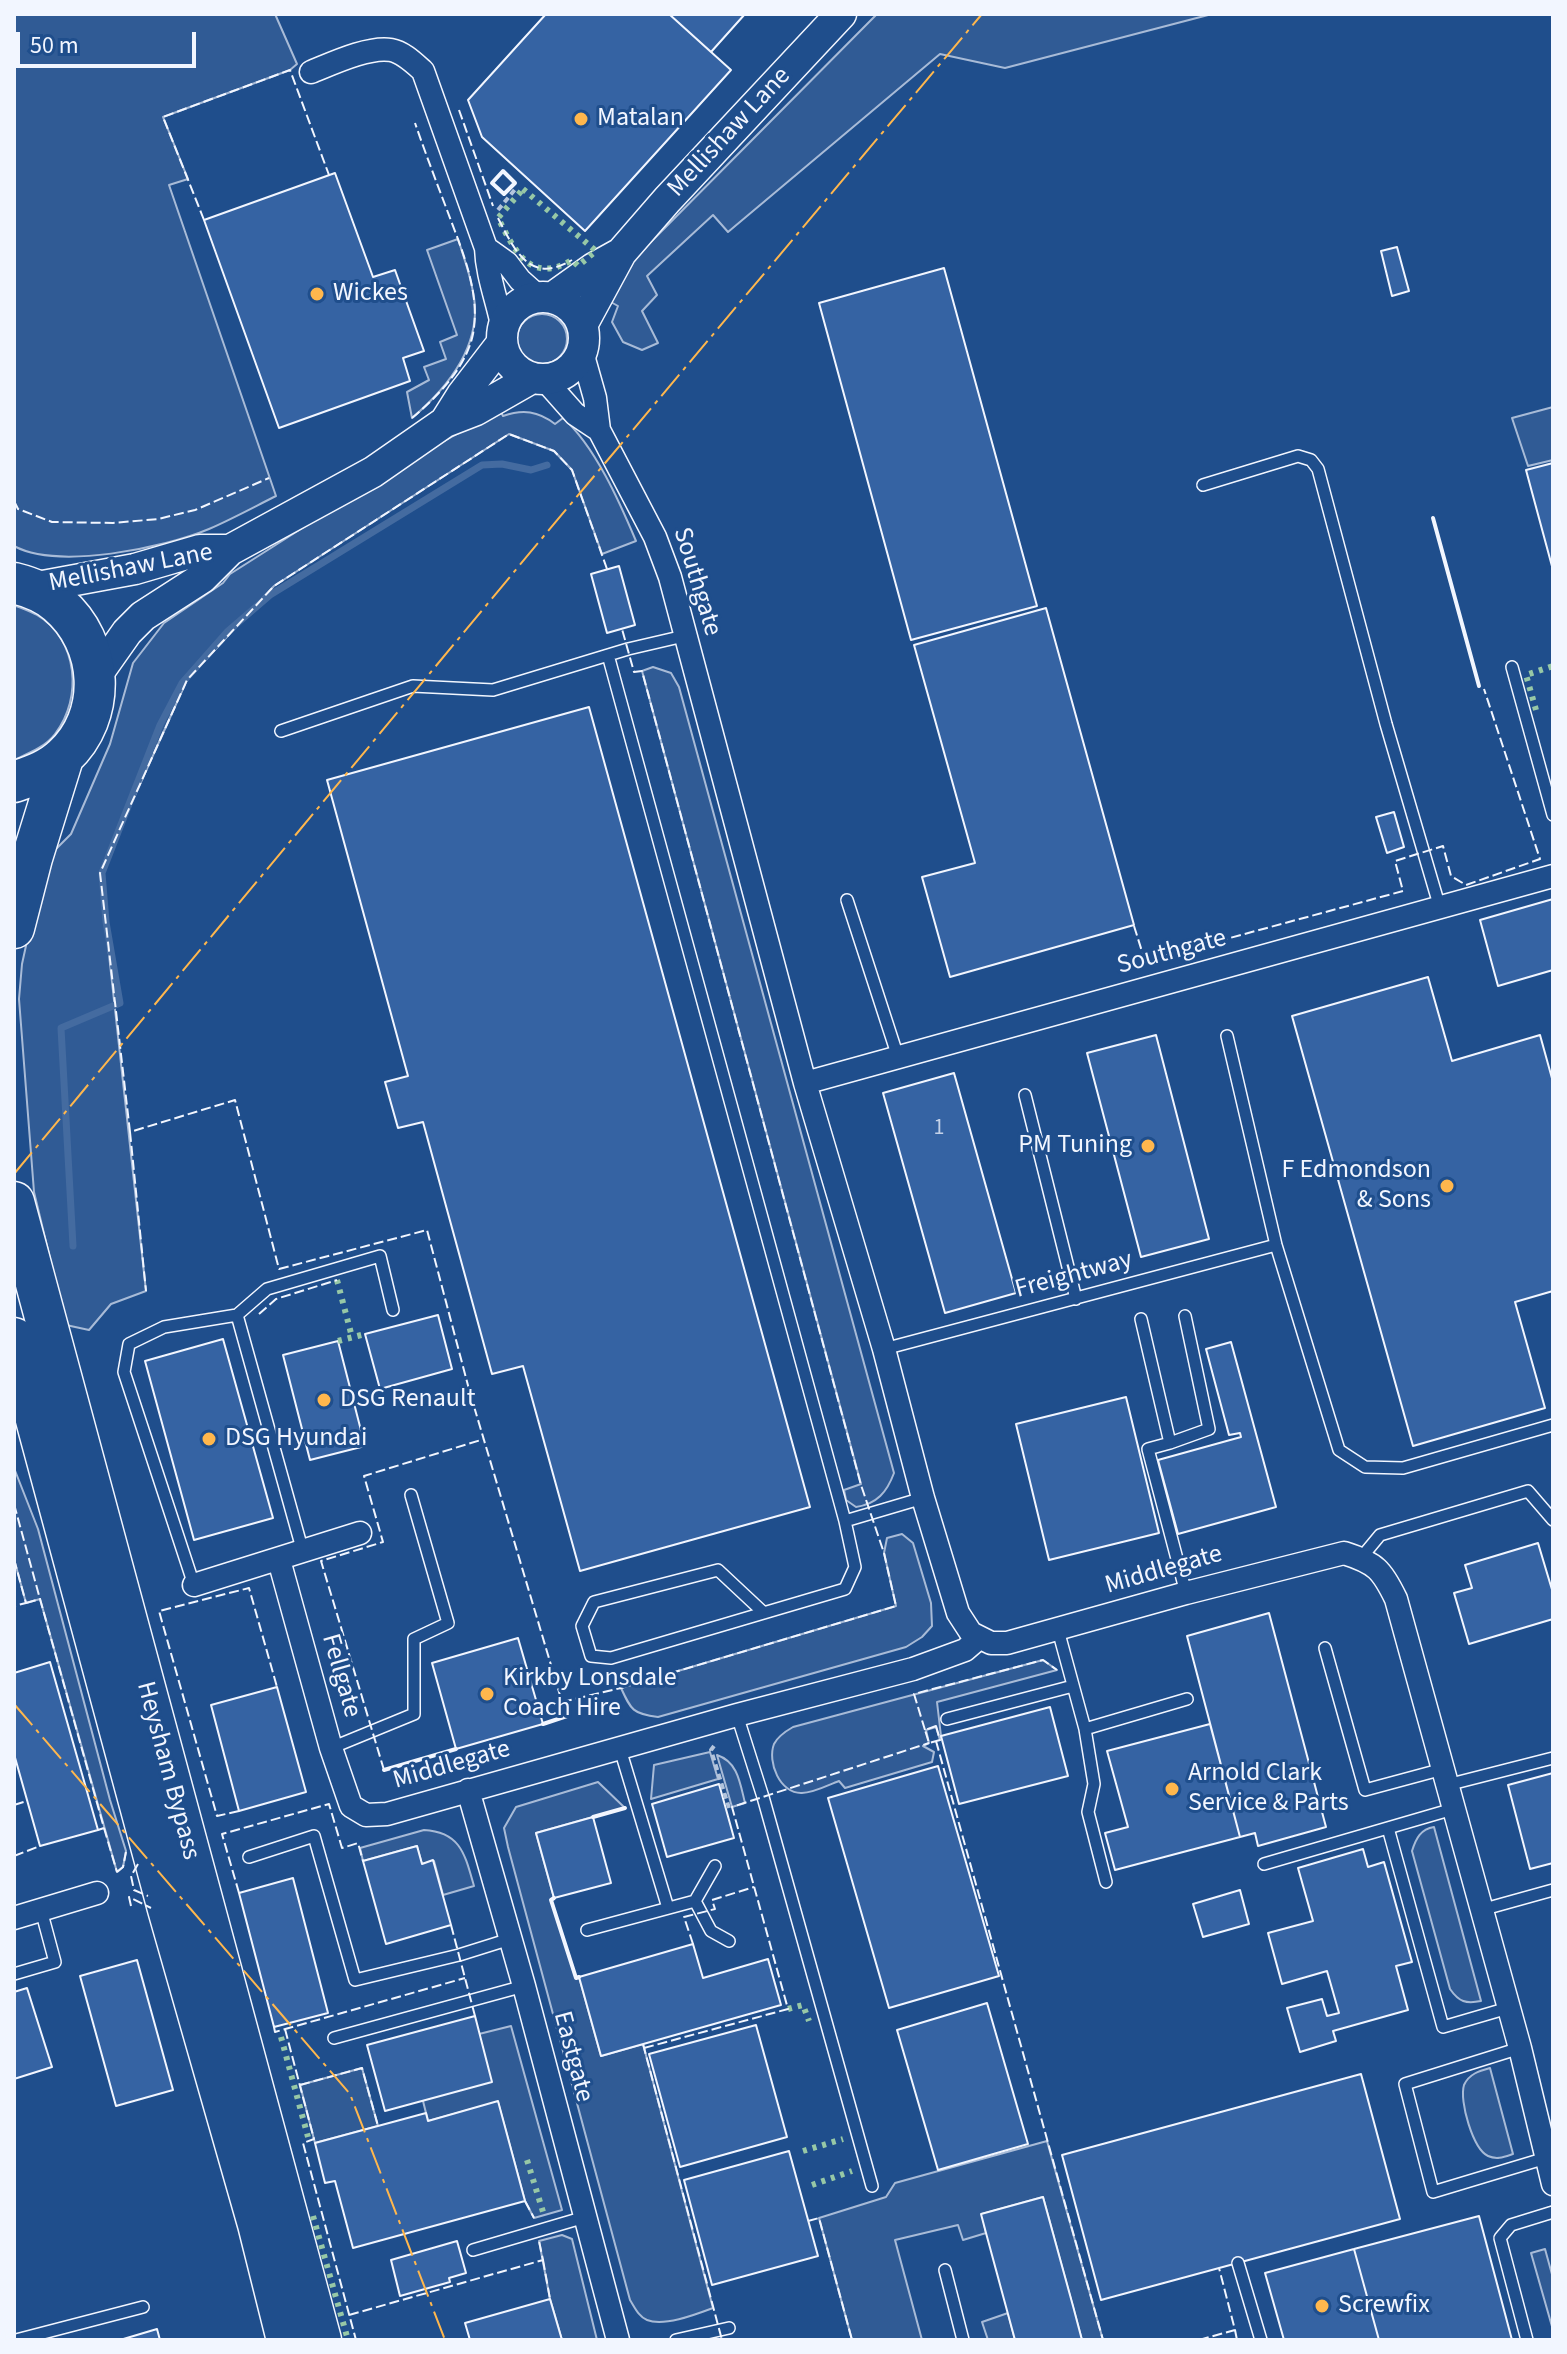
<!DOCTYPE html>
<html>
<head>
<meta charset="utf-8">
<style>
  body { margin:0 }
  #map { position:relative; width:1567px; height:2354px; overflow:hidden; background:#1f4e8c; font-family:"Source Sans 3",sans-serif }
  canvas { display:block }
  .frame { position:absolute; inset:0; border:16px solid #f2f6ff; pointer-events:none }
  .scale { position:absolute; left:16px; top:32px; width:180px; height:36px; box-sizing:border-box; border:4px solid #f2f6ff; border-top:0; padding-left:10px; font-size:24px; line-height:28px; white-space:nowrap; color:#f2f6ff; -webkit-text-stroke:6px #1f4e8c; paint-order:stroke }
</style>
</head>
<body>
<div id="map">
<canvas width="1567" height="2354"></canvas>
<div class="frame"></div>
<div class="scale">50 m</div>
</div>
<script>
const c = document.querySelector('canvas').getContext('2d');
c.lineJoin = 'round';
function fillPath(path, color) {
  c.fillStyle = color;
  c.fill(path, 'evenodd');
}
function trace(path, color, width, dash) {
  c.strokeStyle = color;
  c.lineWidth = width;
  c.lineCap = dash ? 'butt' : 'round';
  c.setLineDash(dash || []);
  c.stroke(path);
}
function label(font, color, halo, rows, align = 'center') {
  c.font = font + ' "Source Sans 3",sans-serif';
  c.lineWidth = 6;
  c.setLineDash([]);
  c.textBaseline = 'middle';
  c.strokeStyle = halo;
  c.fillStyle = color;
  for (const [text, x, y, turn = 0] of rows) {
    c.save();
    c.translate(x, y);
    c.rotate((+turn || 0) * Math.PI / 180);
    c.textAlign = isNaN(turn) ? turn : align;
    if (halo) c.strokeText(text, 0, 0);
    c.fillText(text, 0, 0);
    c.restore();
  }
}
const green = new Path2D(`
  M14,14h261l22,50 -7,6 -127,47 25,62 -19,6 107,311c-22,11 -44,23 -67,33 -45,19 -151,41 -195,17z
  M877,14h335l-207,54 -65,-14 -212,178 -15,-17 -66,61 10,19 -15,16 16,32 -16,7 -19,-8 -11,-20 6,-16 -9,-5 12,-24 15,-20z
  M458,239c7,22 15,44 17,67 2,46 -30,84 -63,112l-5,-26 22,-12 -5,-13 22,-8 -6,-17 17,-7 -30,-85z
  M517 339a25 25 0 1 1 50 0a25 25 0 1 1-50 0Z
  M1553,407v53l-25,6 -16,-48z
  M500,410l3,6c20,-7 35,-5 52,8l8,-6c32,28 57,85 73,123l-34,13 -30,-84 -18,-19 -45,-17 -235,152 -87,94 -87,193 46,418 -35,13 -22,26 -23,-5 -32,-133 -15,-193 3,-35 12,-55 18,-56 19,-19 39,-90 23,-81 31,-40 59,-40 7,-9 173,-110z
  M14,605c7,3 16,6 23,10 41,24 46,83 18,119 -10,13 -26,19 -41,26z
  M653,667l18,6 8,14 215,786c-7,19 -17,31 -38,34l-10,-7 -2,-10 17,-6 -219,-813z
  M14,1468l24,61 72,271 16,51 -3,16 -6,5 -77,-273 -14,4 -12,-44z
  M902,1534l11,9 18,60 1,23 -10,11 -16,10 -248,70c-25,-3 -27,-7 -37,-29l275,-82 -12,-53 3,-15z
  M1043,1660l14,10 -120,32 4,34 -1,4 -4,-13 -10,3 3,13 -6,3 11,6 -2,10 -87,26 -6,-7c-11,4 -25,12 -37,12 -22,1 -35,-31 -28,-49 4,-8 12,-13 19,-17z
  M710,1752l8,27 -67,20 3,-34z
  M717,1755c21,7 23,28 28,48l-13,4z
  M598,1782l27,26 -89,25 18,65 -3,2 25,77h3l22,79 42,-12 70,264c-16,6 -49,19 -66,12 -8,-3 -12,-12 -17,-20l-122,-453 -4,-19 12,-21z
  M1434,1827l47,174c-15,3 -22,1 -31,-12l-38,-138c4,-13 9,-22 22,-24z
  M424,1830c37,2 41,25 50,56l-31,9 -9,-34 -12,3 -5,-18 -54,15 -3,-13z
  M511,2026l51,184 -28,8 -9,-17 -27,-99 -70,19 -5,-20 56,-67z
  M362,2068l16,58 -63,17 -15,-58z
  M1490,2068l23,86c-9,3 -16,6 -25,2 -15,-7 -29,-55 -24,-71 5,-11 15,-14 26,-17z
  M1047,2141l56,199h-21l-39,-143 -61,17 4,19 -23,7 -5,-15 -63,15 27,100h-70l-33,-122 67,-21 9,-14z
  M562,2235l10,4 25,101h-35l-12,-41 -11,-58z
  M1545,2249l8,29v52l-22,-77z
  M1008,2313l7,27h-27l-6,-18z`);
fillPath(green, '#305b95');
trace(green, '#a8bbd7', 2);
trace(new Path2D(`
  M73,1246l-12,-218 59,-25 -14,-81 -4,-49 58,-148 22,-42 45,-51 43,-37 212,-130 20,-1 29,6 16,-5`), '#446ba0', 7);
const building = new Path2D(`
  M546,14h123l62,56 -146,161 -103,-94 -14,-37z
  M669,14h76l-34,38z
  M335,173l38,104 22,-7 29,81 -21,7 7,23 -131,47 -75,-208z
  M1397,247l12,44 -17,5 -11,-45z
  M944,268l93,338 -126,34 -92,-337z
  M1553,463v107l-27,-100z
  M619,566l16,59 -28,8 -16,-59z
  M1046,608l88,317 -184,52 -28,-100 53,-14 -61,-218z
  M589,707l221,800 -230,64 -57,-205 -31,8 -69,-252 -25,6 -13,-46 23,-6 -81,-296z
  M1394,812l10,35 -17,6 -11,-36z
  M1553,899v71l-55,16 -18,-66z
  M1428,977l24,84 88,-26 13,47v209l-38,11 30,106 -132,38 -121,-430z
  M1156,1035l53,204 -68,18 -54,-204z
  M954,1073l62,220 -71,20 -62,-220z
  M438,1315l14,54 -72,20 -15,-55z
  M223,1339l50,179 -79,22 -49,-179z
  M338,1341l27,105 -55,14 -27,-105z
  M1231,1342l45,165 -98,27 -20,-74 83,-23 -1,-4 -11,2 -23,-86z
  M1126,1397l33,136 -110,27 -33,-136z
  M1538,1543l15,50v26l-84,25 -15,-51 18,-5 -7,-23z
  M1269,1613l57,214 -68,19 -3,-13 -15,4 -53,-201z
  M518,1638l25,86 -87,25 -24,-86z
  M50,1662l48,168 -58,16 -26,-92v-81z
  M277,1687l29,105 -67,19 -28,-106z
  M1050,1707l18,69 -109,28 -18,-68z
  M1210,1724l30,113 -125,33 -10,-37 23,-6 -21,-76z
  M938,1766l61,210 -110,32 -61,-210z
  M1553,1773v90l-23,6 -22,-84z
  M719,1784l15,54 -67,19 -15,-53z
  M593,1817l18,66 -57,15 -18,-65z
  M417,1846l5,18 11,-4 18,65 -65,19 -23,-83z
  M1363,1849l5,18 16,-5 28,100 -16,4 12,44 -75,21 3,10 -36,11 -13,-44 35,-9 5,17 12,-3 -12,-42 -45,13 -14,-51 45,-12 -15,-53z
  M293,1878l35,135 -54,14 -35,-134z
  M1240,1890l9,34 -46,13 -10,-33z
  M693,1944l10,34 65,-19 13,46 -180,51 -22,-79z
  M137,1960l36,130 -57,16 -36,-130z
  M27,1988l25,79 -38,12v-87z
  M987,2003l41,141 -90,26 -41,-140z
  M475,2016l17,66 -107,29 -18,-66z
  M756,2025l31,112 -107,30 -31,-113z
  M1361,2074l39,145 -299,81 -39,-145z
  M498,2101l27,100 -172,47 -18,-67 -10,2 -10,-40 111,-30 2,8z
  M789,2151l29,105 -106,29 -28,-105z
  M1043,2197l30,109 9,34h-67l-29,-107 -5,-19z
  M1479,2216l33,124h-133l-25,-91z
  M457,2241l9,32 -17,5 1,4 -50,14 -9,-36z
  M1354,2249l25,91h-95l-19,-67z
  M550,2299l12,41h-92l-5,-17z
  M157,2329l3,11h-40z`);
fillPath(building, '#3563a3');
trace(building, '#f2f6ff', 2);
const lane = new Path2D(`
  M1203,485l95,-29 13,4 7,9 68,255 54,184
  M608,655l237,866
  M1512,667l41,148
  M281,731l132,-45 80,4 135,-41 56,-13
  M847,900l51,157
  M1227,1036l49,209 63,205 26,17 38,1 150,-43
  M1025,1095l51,204
  M237,1315l30,-26 113,-33 13,54
  M1141,1319l29,124 -22,6 38,144
  M884,1349l392,-104
  M1170,1443l39,-14 -24,-113
  M1361,1558l19,-23 148,-44 25,29
  M194,1585l-70,-213 5,-28 35,-17 73,-12 66,237
  M764,1613l-46,-43 -124,32 -12,24 9,30 20,2 234,-69 10,-22 -10,-46 78,-23
  M1058,1630l27,99 9,55 -6,28 18,70
  M1325,1648l40,142 78,-21
  M737,1715l26,82 109,389
  M947,1719l126,-33
  M1085,1729l102,-30
  M331,1748l83,-34v-75l34,-16 -37,-128
  M620,1749l48,159
  M1447,1785l106,-27
  M1388,1828l55,199 65,-19
  M249,1857l65,-21 41,144 104,-25 51,-16
  M1264,1864l189,-55
  M695,1901l16,30 18,10
  M1481,1910l72,-20
  M587,1930l108,-29 20,-35
  M14,1974l41,-12 -14,-52
  M334,2038l190,-52
  M1520,2048l-115,36 28,108 113,-34
  M473,2250l112,-33
  M1238,2263l23,77
  M945,2270l18,70
  M16,2340l127,-33
  M676,2340l53,-12
  M1527,2340l-27,-102 11,-13 42,-13`);
const street = new Path2D(`
  M311,72c20,-8 58,-26 80,-22 12,2 23,13 32,21l63,177c1,29 12,54 17,82
  M486,248l21,15 13,17 19,17
  M582,352l13,46 4,32 56,107 15,40 135,506 79,266 39,149 35,115 13,20 20,10h16l179,-50 158,-40c32,10 38,17 52,46l124,449 33,136
  M544,379l31,35 24,16
  M805,1083l748,-207
  M279,1560l52,188 20,58 15,9 21,-1 350,-99 176,-46 52,-19 14,-12
  M194,1585l166,-52
  M468,1790l56,196 94,354
  M14,1918l83,-25`);
const secondary = new Path2D(`
  M502 338a41 41 0 1 1 82 0a41 41 0 1 1-82 0Z
  M552,298l42,-30 27,-15
  M582,325l39,-72 46,-53 174,-186
  M445,422l17,-27 40,-52
  M32,588l103,-19 65,-19h30
  M96,676l31,-44 16,-16 59,-38 28,-28 143,-78 72,-50 31,-12 56,-32`);
const highway = new Path2D(`
  M14,583c16,4 32,10 44,21 46,39 50,112 5,153 -13,13 -32,19 -49,25
  M14,928l18,-70 31,-100
  M14,1202l307,1138
  M14,1338l154,571 90,315 29,116`);
trace(lane, '#f2f6ff', 14);
trace(street, '#f2f6ff', 25);
trace(secondary, '#f2f6ff', 33);
trace(highway, '#f2f6ff', 43);
trace(new Path2D(`
  M498,210l19,-23
  M714,1746l-3,4 18,58`), '#b3c4dc', 4, [6, 4]);
trace(lane, '#1f4e8c', 11);
trace(street, '#1f4e8c', 22);
trace(secondary, '#1f4e8c', 30);
trace(highway, '#1f4e8c', 40);
trace(new Path2D(`
  M523,189l73,62 -18,15 -6,-6c-42,25 -57,-9 -74,-42z
  M1536,710l-10,-35 27,-9
  M337,1280l15,57
  M338,1341l27,-7
  M788,2009l15,-4 6,16
  M281,2037l27,100
  M803,2151l40,-12
  M527,2160l17,55
  M812,2185l40,-14
  M313,2216l35,124`), '#97c8a6', 6, [4, 6]);
trace(new Path2D(`
  M459,110l34,96
  M498,218c17,33 32,67 74,42
  M204,220l-41,-103 127,-47 39,105
  M412,418c25,-21 54,-50 61,-84 8,-42 -12,-86 -26,-124 -11,-29 -22,-58 -32,-87
  M14,501l4,8 34,13 61,1 45,-4 37,-9 74,-32
  M607,569l-35,-99 -18,-19 -45,-17 -235,152 -87,94 -87,193 30,259 105,-32 44,169 148,-39 43,163 92,309 59,-14 275,-82 -12,-53 -23,-68 -219,-814 -8,1 -12,-43
  M1134,926l11,35 258,-70 -8,-30 48,-15 8,30 15,9 74,-26 -56,-170
  M130,1132l16,159
  M259,1314l17,-15 61,-19
  M14,1504l26,95
  M14,1559l12,44 -12,3
  M26,1603l14,-4 64,229 -6,2
  M562,1702l5,14
  M936,1726l4,14 -11,3 -4,-13z
  M925,1730l-11,-36 129,-34 14,10
  M936,1741l167,599
  M384,1770l-63,-209 62,-19 -19,-66 120,-37
  M14,1805l13,-4
  M239,1811l-22,5 -58,-205 90,-23 28,99
  M104,1828l13,44
  M14,1856l26,-10
  M138,1864l-7,12 3,14 14,6
  M117,1872l6,-5 3,-15
  M239,1893l-17,-59 107,-30 13,44 16,-5 5,18
  M131,1906l-2,-9 22,11
  M451,1925l24,91
  M693,1944l-9,-27 31,-8 -3,-9 42,-13
  M274,2027l1,5 190,-54
  M285,2029l29,110 -11,4 53,197
  M643,2044l79,296
  M644,2048l144,-39 -56,-202 197,-64
  M300,2085l62,-17 16,58
  M525,2201l9,17
  M808,2221l11,-3 33,122
  M543,2260l7,39
  M349,2315l194,-55 -4,-19
  M1235,2330l2,10
  M1199,2340l36,-10 -16,-62`), '#f2f6ff', 2, [10, 4]);
trace(new Path2D(`
  M503,171l12,12 -11,11 -12,-11z
  M1433,518l46,168
  M543,1724l24,-8
  M384,1770l72,-21
  M593,1817l32,-9
  M554,1898l-3,2 25,78 3,-1`), '#f2f6ff', 4);
trace(new Path2D(`
  M14,1174l529,-637 439,-523
  M14,1704l336,390 95,246`), '#ffb74d', 2, [28, 6, 4, 6]);
for (const [x, y, r, color] of [
  [581,119,8,"#ffb74d"],
  [317,294,8,"#ffb74d"],
  [1148,1146,8,"#ffb74d"],
  [1447,1186,8,"#ffb74d"],
  [324,1400,8,"#ffb74d"],
  [209,1439,8,"#ffb74d"],
  [487,1694,8,"#ffb74d"],
  [1172,1789,8,"#ffb74d"],
  [1322,2306,8,"#ffb74d"]
]) {
  const dot = new Path2D();
  dot.arc(x, y, r, 0, 2 * Math.PI);
  c.fillStyle = color;
  c.fill(dot);
  trace(dot, '#1f4e8c', 3);
}
label('22px', '#c3d1e8', null, [
  ["1",939,1129]
]);
label('26px', '#f2f6ff', '#1f4e8c', [
  ["Matalan",597,119],
  ["Wickes",333,294],
  ["PM Tuning",1132,1146,"right"],
  ["F Edmondson",1431,1171,"right"],
  ["& Sons",1431,1201,"right"],
  ["DSG Renault",340,1400],
  ["DSG Hyundai",225,1439],
  ["Kirkby Lonsdale",503,1679],
  ["Coach Hire",503,1709],
  ["Arnold Clark",1188,1774],
  ["Service & Parts",1188,1804],
  ["Screwfix",1338,2306]
], 'left');
label('26px', '#f2f6ff', '#1f4e8c', [
  ["Mellishaw Lane",730,133,-47],
  ["Mellishaw Lane",131,569,-11],
  ["Southgate",696,582,73],
  ["Southgate",1172,953,-15],
  ["Freightway",1074,1276,-15],
  ["Middlegate",1164,1571,-16],
  ["Fellgate",340,1676,74],
  ["Middlegate",452,1766,-16],
  ["Heysham Bypass",167,1771,75],
  ["Eastgate",572,2057,75]
]);
</script>
</body>
</html>
